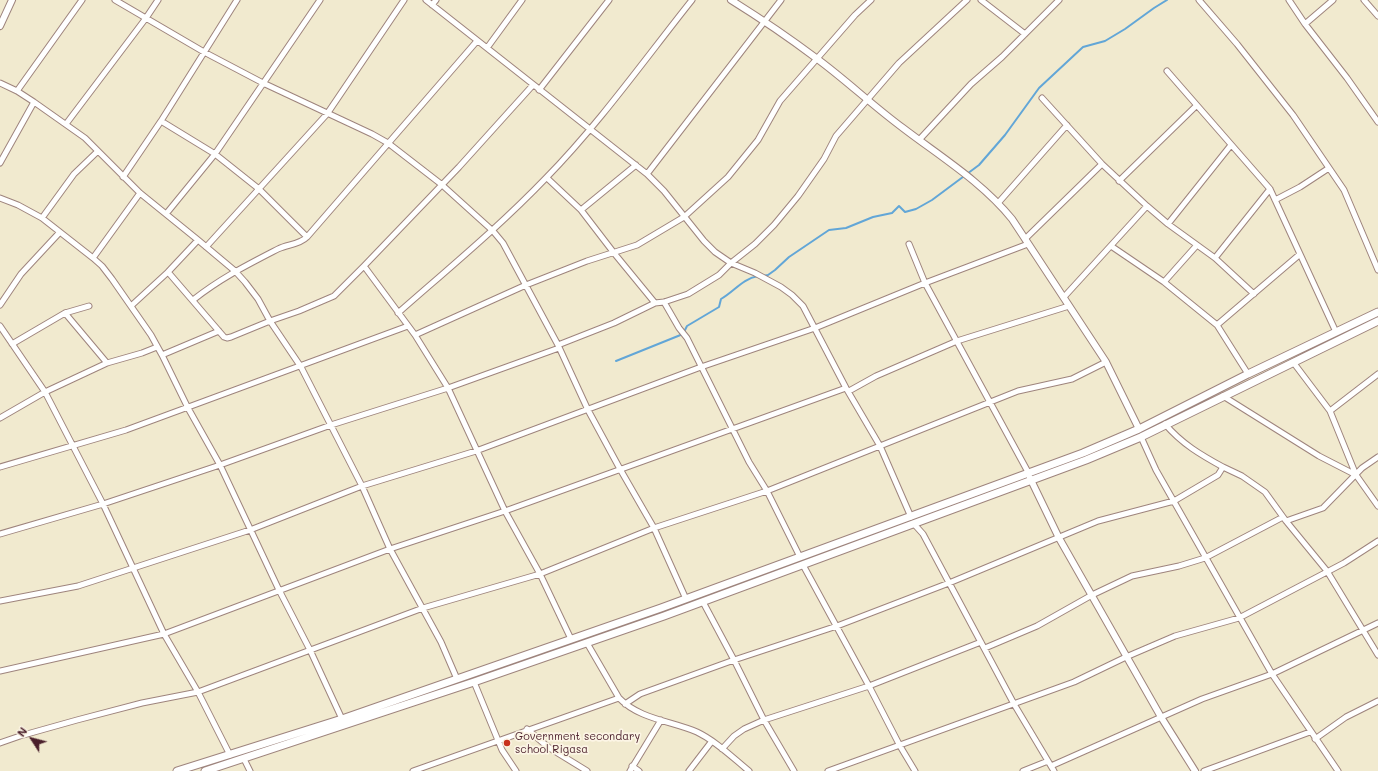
<!DOCTYPE html>
<html>
<head>
<meta charset="utf-8">
<style>
  body { margin:0 }
  #map { position:relative; width:1378px; height:771px; overflow:hidden; background:#f1eacf; font-family:Mali,sans-serif }
  canvas { display:block }
  .north { position:absolute; left:12px; top:719px; width:40px; height:40px; -webkit-text-stroke:3px #fcf5e5; paint-order:stroke; rotate:306deg; font-size:11px; font-weight:700; line-height:16px; text-align:center; color:#4a1f2b }
  .north::after { content:''; display:block; margin:auto; width:14px; height:18px; background:#4a1f2b; clip-path:polygon(50% 0,100% 100%,50% 72%,0 100%) }
</style>
</head>
<body>
<div id="map">
<canvas width="1378" height="771"></canvas>
<div class="north">N</div>
</div>
<script>
const c = document.querySelector('canvas').getContext('2d');
c.lineJoin = 'round';
function trace(path, color, width, dash) {
  c.strokeStyle = color;
  c.lineWidth = width;
  c.lineCap = dash ? 'butt' : 'round';
  c.setLineDash(dash || []);
  c.stroke(path);
}
function label(font, color, halo, rows, align = 'center') {
  c.font = font + ' Mali,sans-serif';
  c.lineWidth = 3.5;
  c.setLineDash([]);
  c.textBaseline = 'middle';
  c.strokeStyle = halo;
  c.fillStyle = color;
  for (const [text, x, y, turn = 0] of rows) {
    c.save();
    c.translate(x, y);
    c.rotate((+turn || 0) * Math.PI / 180);
    c.textAlign = isNaN(turn) ? turn : align;
    if (halo) c.strokeText(text, 0, 0);
    c.fillText(text, 0, 0);
    c.restore();
  }
}
trace(new Path2D(`
  M763,276l5,-1 7,-5 14,-13 40,-27 17,-2 27,-11 19,-4 7,-7 6,6 11,-3 16,-9 47,-35 26,-30 34,-47 44,-41 22,-6 20,-12 29,-21 13,-8
  M616,361l67,-27 4,-8 32,-19 2,-8c14,-8 21,-20 37,-23`), '#62a6d7', 2);
const minor = new Path2D(`
  M115,0l89,52 59,31 109,51 16,9 53,41 52,47 10,12 55,102 30,65 32,59 34,59 32,71
  M426,0l221,174 17,17 40,50 11,11 16,11 24,10 26,14 11,8 11,11 43,82 34,58 31,71
  M981,0l44,34
  M1199,0l38,44 56,71 51,75 34,80
  M1289,0l16,24 42,54 31,44
  M1364,0l14,16
  M432,5l4,-5
  M1305,24l28,-24
  M487,48l35,-48
  M1167,71l103,118 66,143
  M0,83l17,8 17,11 51,36 55,55 58,47 37,31 10,11 13,17 12,22 31,46 61,119 28,63 51,93 16,37
  M539,90l70,-90
  M17,91l65,-91
  M1042,98l60,66 45,42 21,18 47,34 39,36
  M161,121l54,33 44,35 48,48
  M66,124l80,-106 12,-18
  M919,140l52,-56 31,-27 57,-57
  M0,163l34,-61
  M647,174l134,-174
  M123,177l38,-56 76,-121
  M547,178l34,32 33,43 41,50
  M1119,181l77,-75
  M0,198l18,7 24,13 51,40 9,8 10,13 39,56 11,20 26,53 32,57 59,125 31,60 32,69
  M1275,200l25,-13 29,-19
  M999,202l68,-77
  M581,210l55,-45
  M166,214l49,-60 105,-154
  M42,218l32,-44 24,-23
  M1168,224l63,-79
  M1025,239l77,-75
  M909,244l16,39 103,189
  M1111,246l53,36 53,43 31,49
  M206,247l121,-133 77,-114
  M93,258l47,-65
  M1215,258l55,-69
  M364,266l51,69 33,53 57,123 35,63 31,65
  M168,272l56,65 3,1 4,-1 39,-16 29,-10 35,-15 30,-30 95,-99 74,-82
  M1164,282l33,-37
  M1064,297l83,-91
  M193,300c28,-22 54,-35 85,-51 10,-5 21,-4 29,-12l170,-196
  M664,302l15,26 8,10 62,124 18,29 33,66
  M0,305l21,-31 39,-42
  M131,306l37,-34 30,-32
  M65,313l42,50
  M398,313c50,-44 102,-87 148,-135 53,-54 99,-119 146,-178
  M1217,325l82,-70
  M0,326l45,66 58,112 61,130 34,58 32,63
  M415,335l111,-50 61,-24 50,-16 47,-28 44,-40 30,-37 22,-39 75,-86 16,-15
  M12,344l53,-31 24,-7
  M558,345l56,-22 41,-20 9,-1 24,-8 31,-19 12,-12 24,-19 19,-19 24,-29 26,-37 12,-23 63,-73 68,-63
  M162,355l57,-24
  M1293,362l37,49 26,64 22,31
  M849,391l27,-15 81,-35 112,-35
  M1223,396l96,60 37,19
  M1330,411l48,-37
  M0,418l45,-26 62,-29 35,-10 15,-6
  M1165,424c17,20 36,31 58,43
  M1141,437l15,33 116,204 66,97
  M0,467l126,-37 282,-104
  M1286,521l37,-13 39,-40 16,-11
  M914,524l9,10 91,170 40,67
  M0,534l103,-30 117,-39 111,-40 117,-37 111,-40
  M803,565l66,121 31,60 15,25
  M0,601l78,-15 172,-56 112,-44 114,-35 225,-84 114,-39 110,-45 103,-39
  M703,602l31,58 30,60 30,51
  M587,643l32,55c20,21 52,23 78,34 19,9 36,26 52,39
  M985,648l52,-22 55,-31 40,-19 47,-10 26,-8 78,-41
  M0,671l164,-37 226,-85 115,-38 341,-123
  M474,682l28,68 14,21
  M625,704l15,-10 94,-34 103,-34 112,-43 149,-62 76,-20 44,-26 5,-8 19,9 23,16 21,29 41,50 51,84
  M527,729l21,18 39,24
  M1315,739l31,-22 32,-16
  M0,743l20,-7 57,-16 65,-17 56,-11 225,-84 117,-34 114,-46 113,-37 251,-100 54,-12 34,-17
  M722,749l12,-13 10,-7 20,-9 105,-34 112,-44
  M244,759l6,12
  M632,766l7,5
  M1051,766l151,-67 70,-25 106,-51
  M413,771l206,-73
  M630,771l31,-51
  M689,771l23,-30
  M828,771l246,-89 52,-25 49,-21 64,-18 105,-55 34,-22
  M1023,771l25,-10
  M1204,771l106,-39`);
const tertiary = new Path2D(`
  M731,0c29,18 57,37 85,58 30,22 57,48 87,70 38,29 79,54 109,91l94,143 33,67
  M0,26l12,-26
  M1030,478l29,60 102,179 34,54`);
const secondary = new Path2D(`
  M177,771l165,-52 319,-111 422,-155 56,-24 109,-55 130,-62
  M205,771l269,-89 190,-66 422,-156 55,-23 237,-116`);
trace(minor, '#9e847d', 7);
trace(tertiary, '#9e847d', 8);
trace(secondary, '#9e847d', 9);
trace(minor, '#fff', 5);
trace(tertiary, '#fff', 6);
trace(secondary, '#fff', 7);
for (const [x, y, r, color] of [
  [507,743,4,"#c8321e"]
]) {
  const dot = new Path2D();
  dot.arc(x, y, r, 0, 2 * Math.PI);
  c.fillStyle = color;
  c.fill(dot);
  trace(dot, '#fcf5e5', 1.5);
}
label('11px', '#4a1f2b', '#fcf5e5', [
  ["Government secondary",515,737],
  ["school Rigasa",515,750]
], 'left');
</script>
</body>
</html>
